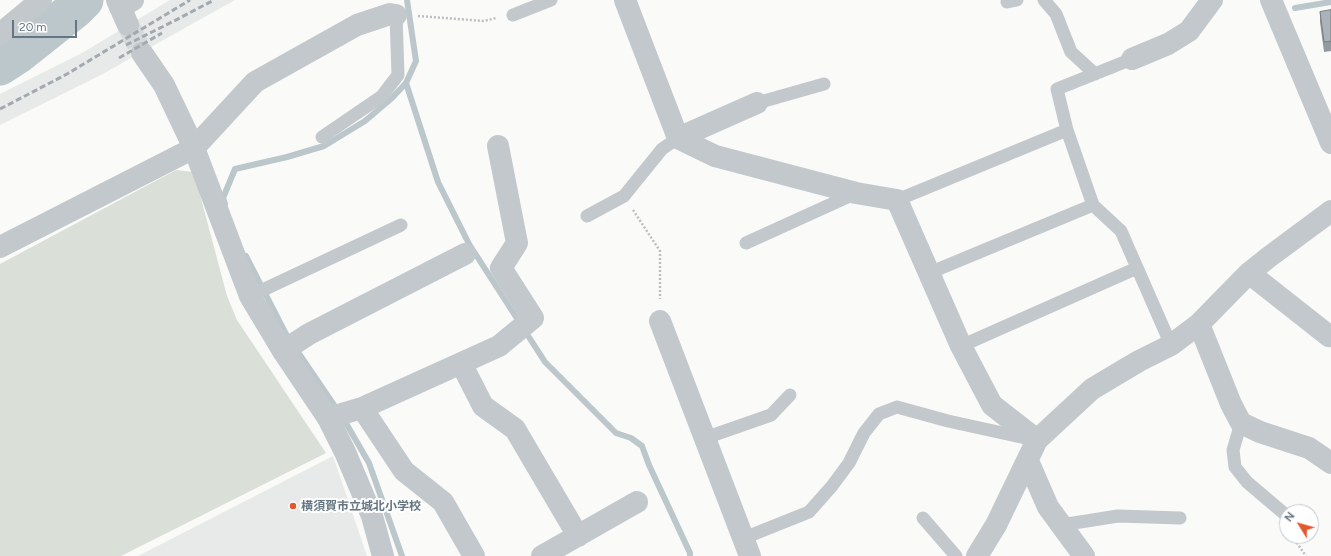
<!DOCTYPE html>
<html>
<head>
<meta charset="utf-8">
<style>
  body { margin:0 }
  #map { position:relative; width:1331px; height:556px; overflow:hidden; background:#fafaf8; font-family:Figtree,sans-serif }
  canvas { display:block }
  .north { position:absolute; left:1279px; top:504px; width:40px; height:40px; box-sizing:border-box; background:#fff; border:1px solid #c1c8cd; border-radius:50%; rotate:307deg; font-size:11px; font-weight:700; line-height:16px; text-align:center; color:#657683 }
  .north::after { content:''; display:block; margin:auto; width:14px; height:18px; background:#e4572e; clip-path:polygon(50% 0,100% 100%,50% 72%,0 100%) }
  .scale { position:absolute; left:12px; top:20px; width:65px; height:18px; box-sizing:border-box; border:2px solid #657683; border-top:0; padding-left:5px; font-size:12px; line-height:14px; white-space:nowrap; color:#657683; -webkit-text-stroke:3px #fff; paint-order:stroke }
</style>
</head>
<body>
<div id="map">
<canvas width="1331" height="556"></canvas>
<div class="north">N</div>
<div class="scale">20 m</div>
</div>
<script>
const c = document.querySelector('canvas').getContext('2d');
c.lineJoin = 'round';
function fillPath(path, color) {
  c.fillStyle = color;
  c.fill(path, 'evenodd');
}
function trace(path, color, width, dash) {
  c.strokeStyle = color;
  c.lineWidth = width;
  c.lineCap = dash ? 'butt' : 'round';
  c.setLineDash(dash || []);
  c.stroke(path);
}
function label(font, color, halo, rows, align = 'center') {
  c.font = font + ' Figtree,"Noto Sans JP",sans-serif';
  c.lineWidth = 4;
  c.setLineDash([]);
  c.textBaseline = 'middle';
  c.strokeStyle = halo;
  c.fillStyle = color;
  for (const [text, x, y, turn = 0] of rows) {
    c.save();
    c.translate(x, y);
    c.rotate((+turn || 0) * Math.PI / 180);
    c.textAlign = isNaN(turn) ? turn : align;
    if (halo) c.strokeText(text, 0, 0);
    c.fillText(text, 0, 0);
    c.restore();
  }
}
fillPath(new Path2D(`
  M170,0h65l-136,76 -99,49v-31l82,-41z
  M333,456l34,100h-229z`), '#e8e9e9');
fillPath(new Path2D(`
  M176,170l18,2 33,124 10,24 89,133 -205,103h-121v-292z`), '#dadfd7');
trace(new Path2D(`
  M1295,8l36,-6
  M406,83l32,99 31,62 76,118 71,71 15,5 11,8 7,19 41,88v3
  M225,204l-2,-6 12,-29 52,-12 37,-11 41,-25 27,-23 14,-15 10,-22 -9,-61
  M246,256l41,80 51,75
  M343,418l26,45 33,93`), '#bbc7cb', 6);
trace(new Path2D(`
  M0,66l17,-11 58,-46 9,-9`), '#bbc7cb', 39);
trace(new Path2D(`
  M128,25l14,28`), '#d5d9db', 22, [22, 11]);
trace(new Path2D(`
  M418,16l66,5 12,-3
  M633,210l27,41v48
  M1292,536l14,20`), '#bbbfc2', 2.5, [2, 2]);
trace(new Path2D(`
  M1044,0l12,14 15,38 24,22
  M1007,2l10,-2
  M513,15l38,-15
  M757,103l67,-19
  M322,137l60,-41 16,-21 -2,-60
  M897,200l170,-70
  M1093,205l28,26 50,114
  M587,216l37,-20 38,-47 16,-11
  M746,243l110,-50
  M929,273l164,-68 -26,-75 -10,-41 75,-30
  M250,296l151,-71
  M961,346l176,-78
  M1241,423l-8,27 2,17 12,15 40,34
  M705,438l66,-23 19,-20
  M923,518l33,38
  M1061,525l57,-9 62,2
  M744,538l65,-26 23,-26 17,-23 15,-30 15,-19 18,-7 51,14 82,18`), '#c3c8cc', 13);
trace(new Path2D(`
  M625,0l53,138 37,18 141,37 41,7 64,146 31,59 45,35
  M1271,0l60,143
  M120,7l13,-7
  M0,34l41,-34
  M1132,59l36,-15 21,-13 23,-31
  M678,138l79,-35
  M194,148l61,-66 102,-57 33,-11 6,1
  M1249,273l80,63 2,-1
  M660,321l90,235
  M1199,324l32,80 10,19 19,9 49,16 22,15
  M283,351l26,-17 156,-80
  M461,363l22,43 32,23 63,107
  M362,408l42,63 39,31 31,54
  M328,418l34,-10 137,-62 34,-28 -32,-50 16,-25 -19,-97
  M1028,461l20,46 36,49
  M542,556l95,-54
  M977,556l19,-31 41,-85 55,-51 47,-28 32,-16 28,-21 50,-51 20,-16 62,-46`), '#c3c8cc', 22);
trace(new Path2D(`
  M117,0l11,25
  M142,53l22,32 30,63 56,148 33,55 45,67 17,34 27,64 11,40
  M0,247l194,-99`), '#c3c8cc', 22);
trace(new Path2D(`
  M126,45l48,-24 40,-21
  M119,58l43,-25
  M0,109l67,-35 123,-74`), '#a2aab0', 3, [6, 3]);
fillPath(new Path2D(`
  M1331,10v41l-7,1 -4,-30v-10z`), '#929a9f');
const building = new Path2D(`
  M1331,10v31l-7,1 -4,-30z`);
fillPath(building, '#aab3b9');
trace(building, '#777d82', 1);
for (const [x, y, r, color] of [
  [293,506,4,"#e4572e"]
]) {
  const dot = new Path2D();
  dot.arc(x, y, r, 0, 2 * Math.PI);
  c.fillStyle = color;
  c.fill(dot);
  trace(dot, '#fff', 1.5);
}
label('bold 12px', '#657683', '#fff', [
  ["横須賀市立城北小学校",301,506]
], 'left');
</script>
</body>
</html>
